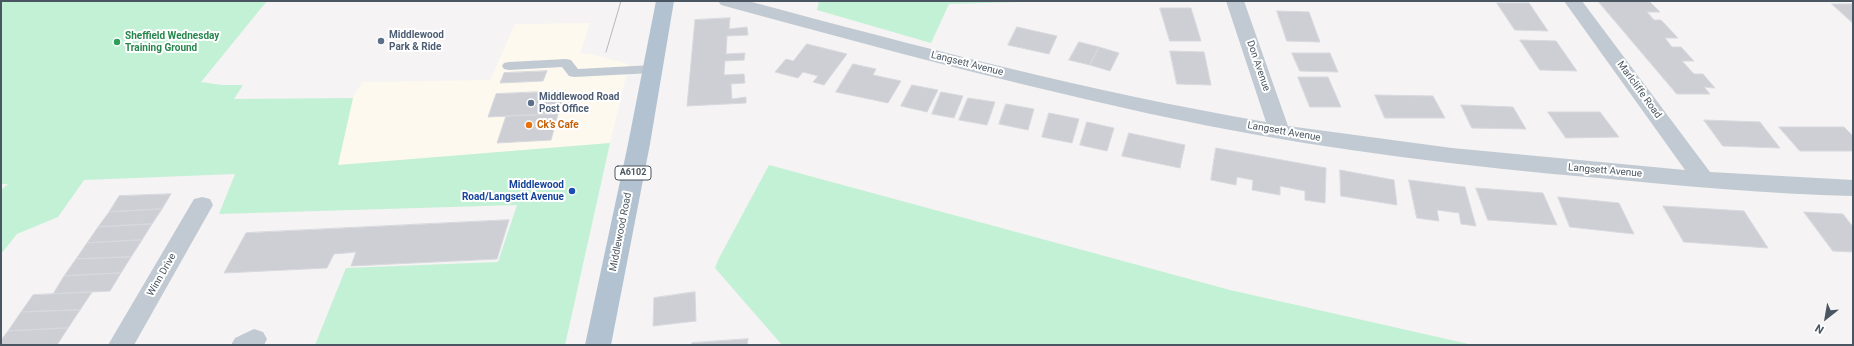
<!DOCTYPE html>
<html>
<head>
<meta charset="utf-8">
<style>
  body { margin:0 }
  #map { position:relative; width:1854px; height:346px; overflow:hidden; background:#f5f3f3; font-family:Roboto,sans-serif }
  canvas { display:block }
  .frame { position:absolute; inset:0; border:2px solid #4a5661; pointer-events:none }
  .north { position:absolute; left:1806px; top:298px; width:40px; height:40px; -webkit-text-stroke:3px #fff; paint-order:stroke; rotate:211deg; font-size:11px; font-weight:700; line-height:16px; text-align:center; color:#4a5661 }
  .north::after { content:''; display:block; margin:auto; width:14px; height:18px; background:#4a5661; clip-path:polygon(50% 0,100% 100%,50% 72%,0 100%) }
</style>
</head>
<body>
<div id="map">
<canvas width="1854" height="346"></canvas>
<div class="frame"></div>
<div class="north">N</div>
</div>
<script>
const c = document.querySelector('canvas').getContext('2d');
c.lineJoin = 'round';
function fillPath(path, color) {
  c.fillStyle = color;
  c.fill(path, 'evenodd');
}
function trace(path, color, width, dash) {
  c.strokeStyle = color;
  c.lineWidth = width;
  c.lineCap = dash ? 'butt' : 'round';
  c.setLineDash(dash || []);
  c.stroke(path);
}
function label(font, color, halo, rows, align = 'center') {
  c.font = font + ' Roboto,sans-serif';
  c.lineWidth = 4;
  c.setLineDash([]);
  c.textBaseline = 'middle';
  c.strokeStyle = halo;
  c.fillStyle = color;
  for (const [text, x, y, turn = 0] of rows) {
    c.save();
    c.translate(x, y);
    c.rotate((+turn || 0) * Math.PI / 180);
    c.textAlign = isNaN(turn) ? turn : align;
    if (halo) c.strokeText(text, 0, 0);
    c.fillText(text, 0, 0);
    c.restore();
  }
}
fillPath(new Path2D(`
  M590,23l-10,30 11,1 38,10 -19,79 -272,22 15,-67 9,-16 128,-2 25,-56z`), '#fdf9ef');
fillPath(new Path2D(`
  M1,1h266l-66,81 21,3h21l-9,14 119,-1 -15,67 272,-22 -45,202h-250l31,-77 152,-6 19,-57 -298,9 16,-40 -151,6 -26,37 -41,17 -16,20v-64l7,-6h-7z
  M819,1h236l-106,3 -18,39 -114,-33z
  M769,165l461,125 243,55h-691l-67,-77 3,-8z`), '#c3f1d5');
const building = new Path2D(`
  M1598,1h51l11,11h-13l7,8h7l17,18h-13l7,9h9l13,14h-12l12,13h9l12,14 -11,-1 6,7h-33z
  M1497,3h32l19,28 -33,-1z
  M1832,4h21v19z
  M1160,8h31l10,33h-31z
  M1277,11l32,1 11,30 -33,-1z
  M730,18l-1,11 18,-2 1,8 -21,1 -1,18 19,-1 -1,7 -19,1 -1,14 20,-1 1,9 -14,1 1,15 14,-2v6l-59,3 8,-86z
  M1017,27l40,9 -8,18 -41,-9z
  M1520,40l36,1 21,30 -37,-1z
  M1079,42l20,5 -9,18 -21,-5z
  M807,44l40,10 -23,31 -11,-3 5,-6 -15,-4 -5,6 -23,-6 11,-13 7,2z
  M1099,47l20,6 -9,18 -20,-6z
  M1170,51l34,1 7,33 -34,-1z
  M1292,53h38l8,19 -38,-1z
  M853,64l23,5 -3,6 28,6 -13,22 -52,-11z
  M547,71l-4,10 -43,2 4,-10z
  M1298,77h30l13,30h-31z
  M912,85l26,5 -11,22 -26,-6z
  M565,91l-7,23 -70,3 8,-23z
  M941,92l22,4 -9,22 -22,-4z
  M1375,95l58,1 12,22h-60z
  M968,98l27,4 -8,23 -28,-5z
  M1006,104l28,5 -6,21 -29,-6z
  M1461,105l52,2 13,22 -54,-1z
  M1548,112h52l19,25 -53,1z
  M1049,113l30,6 -7,24 -30,-6z
  M558,114l-7,26 -54,3 9,-27z
  M1704,120l56,2 20,26 -57,-2z
  M1087,122l27,6 -7,23 -27,-6z
  M1779,127h65l9,9v15h-53z
  M1129,133l56,12 -5,23 -58,-12z
  M1216,148l110,20 -1,35 -20,-3v-9l-25,-5v9l-28,-5 1,-10 -16,-3 -1,8 -25,-5z
  M1340,170l54,10 3,25 -56,-9z
  M1409,180l56,7 11,39 -15,-2 -2,-11 -22,-3 2,11 -22,-3z
  M1476,188l67,5 14,32 -69,-5z
  M171,194l-9,15 -53,3 10,-16z
  M1558,197l61,6 15,31 -64,-7z
  M1663,206l81,5 24,37 -84,-6z
  M162,209l-10,15 -54,3 11,-15z
  M1804,212l39,2 10,13v25l-20,-1z
  M509,220l-12,39 -146,7 5,-14 -10,1 -12,1 -7,14 -103,5 22,-40z
  M152,224l-10,16 -55,3 11,-16z
  M142,240l-11,17 -55,2 11,-16z
  M131,257l-10,16 -57,3 12,-17z
  M121,273l-11,18 -57,3 11,-18z
  M92,292l-12,18 -59,2 12,-17z
  M695,292l1,29 -43,5 1,-28z
  M80,310l-12,18 -60,3 13,-19z
  M68,328l-11,17h-56v-5l7,-9z
  M748,339l-1,6h-56l1,-2z`);
fillPath(building, '#cdcfd5');
trace(building, '#d7d9de', 1);
fillPath(new Path2D(`
  M566,59l5,1 7,9 75,-4 5,1 2,3 -2,3 -5,1 -79,4 -5,-1 -7,-9 -53,3 -5,-1 -2,-3 2,-3 5,-1z`), '#c1cad2');
fillPath(new Path2D(`
  M718,1h30c172,46 343,91 518,121l-40,-121h18l44,125 164,22 233,22 -121,-169h18l128,171 143,8v16c-85,-2 -169,-10 -254,-18 -131,-11 -261,-27 -390,-52 -165,-33 -326,-77 -488,-121z
  M202,197l8,2 3,6 -79,140h-26l86,-146z
  M254,329l9,3 4,7 -3,6h-33l4,-7z`), '#c1cad2');
fillPath(new Path2D(`
  M656,1h18l-24,143 -39,201h-26l43,-201z`), '#b3c2d1');
trace(new Path2D(`
  M606,52l15,-51`), '#b5b8bd', 1);
for (const [x, y, r, color] of [
  [381,41,4,"#5c6f8a"],
  [117,42,4,"#2e9e5b"],
  [531,103,4,"#5c6f8a"],
  [529,125,4,"#e8710a"],
  [572,191,4,"#1a4fb4"]
]) {
  const dot = new Path2D();
  dot.arc(x, y, r, 0, 2 * Math.PI);
  c.fillStyle = color;
  c.fill(dot);
  trace(dot, '#fff', 1.5);
}
for (const [x, y, w] of [
  [633,173,36]
]) {
  const box = new Path2D();
  box.roundRect(x - w / 2, y - 7, w, 14, 3);
  c.fillStyle = '#fff';
  c.fill(box);
  trace(box, '#4a5661', 1);
}
label('bold 9px', '#4a5661', null, [
  ["A6102",633,173]
]);
label('bold 10px', '#4e5e75', '#fff', [
  ["Middlewood",389,35],
  ["Park & Ride",389,47],
  ["Middlewood Road",539,97],
  ["Post Office",539,109]
], 'left');
label('bold 10px', '#27864d', '#fff', [
  ["Sheffield Wednesday",125,36],
  ["Training Ground",125,48]
], 'left');
label('10px', '#4a5661', '#fff', [
  ["Langsett Avenue",967,64,14],
  ["Don Avenue",1258,66,71],
  ["Marlcliffe Road",1639,90,54],
  ["Langsett Avenue",1284,132,10],
  ["Langsett Avenue",1605,171,5],
  ["Middlewood Road",621,232,-79],
  ["Winn Drive",162,275,-60]
]);
label('bold 10px', '#c56008', '#fff', [
  ["Ck’s Cafe",537,125]
], 'left');
label('bold 10px', '#164399', '#fff', [
  ["Middlewood",564,185],
  ["Road/Langsett Avenue",564,197]
], 'right');
</script>
</body>
</html>
